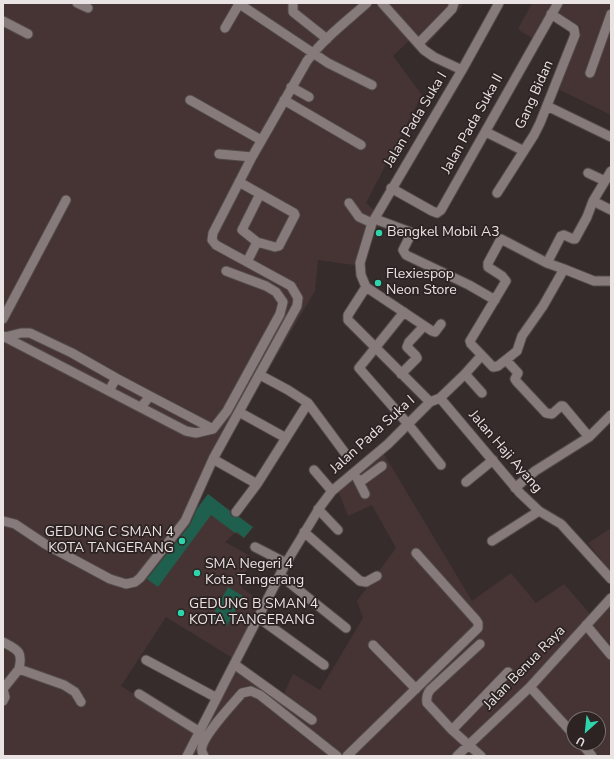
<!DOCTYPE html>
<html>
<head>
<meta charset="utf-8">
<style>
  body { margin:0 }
  #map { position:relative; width:614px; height:759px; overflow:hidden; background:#362c2c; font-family:"Nunito Sans",sans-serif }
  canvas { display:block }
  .frame { position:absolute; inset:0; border:4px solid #eae3e3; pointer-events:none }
  .north { position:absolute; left:566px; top:711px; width:40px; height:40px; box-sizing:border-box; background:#2c2322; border:1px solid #78706f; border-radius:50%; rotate:207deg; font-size:11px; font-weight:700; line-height:16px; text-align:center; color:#eae3e3 }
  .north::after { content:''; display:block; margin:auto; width:14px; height:18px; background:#2ed4ab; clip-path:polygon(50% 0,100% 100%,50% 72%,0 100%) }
</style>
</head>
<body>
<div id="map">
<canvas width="614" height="759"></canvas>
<div class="frame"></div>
<div class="north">U</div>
</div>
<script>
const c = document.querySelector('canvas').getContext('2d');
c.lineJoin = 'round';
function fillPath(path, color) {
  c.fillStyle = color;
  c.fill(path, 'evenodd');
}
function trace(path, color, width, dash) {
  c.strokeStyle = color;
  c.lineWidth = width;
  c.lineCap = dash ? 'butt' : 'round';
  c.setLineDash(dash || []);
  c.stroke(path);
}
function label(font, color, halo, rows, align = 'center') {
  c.font = font + ' "Nunito Sans",sans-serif';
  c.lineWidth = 3.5;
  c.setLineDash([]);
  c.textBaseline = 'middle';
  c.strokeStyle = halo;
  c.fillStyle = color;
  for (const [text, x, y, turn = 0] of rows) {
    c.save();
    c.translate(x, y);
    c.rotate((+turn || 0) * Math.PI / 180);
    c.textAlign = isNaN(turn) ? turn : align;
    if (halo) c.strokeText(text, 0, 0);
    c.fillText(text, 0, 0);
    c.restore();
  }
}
fillPath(new Path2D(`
  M3,3h457l3,2 -40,44 -11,-11 -19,18 29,39 -56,108 10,9 -22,53 -36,-5 -3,31 -104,176 -17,44 14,-17 45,33 -9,11 -9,-5 -10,9 25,14 -8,32 22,15 -30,56 -68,-42 -45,69 81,52 38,-76 43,34 10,-22 27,16 43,-72 -6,-17 39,-53 -24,-43 -24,11 -11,-28 45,-37 90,150 39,-28 25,30 28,-19 27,31 20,-20v161h-608zM574,719h24v24h-24z
  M532,3h79v112l-53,-26 23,-62 -25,-13 -17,29 -21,-14z
  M611,528v44l-23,-29z`), '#453433');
fillPath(new Path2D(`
  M208,494l22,17v3l3,3h6l14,10 -9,11 -7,-6 -2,1 -24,-18 -53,72 -11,-8 43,-54 7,-16z
  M228,587l15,9 -16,30 -16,-8z`), '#1e5f4d');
const minor = new Path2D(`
  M77,3l11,5
  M238,3l90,60 44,22
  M293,3v9l34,27
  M382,3l42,47 10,7 28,13
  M3,21l25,13
  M225,28l14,-24
  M419,43l33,-34 2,-6
  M590,73l21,-59
  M291,87l18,10
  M190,100l71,40
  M284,100l77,45
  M547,106l64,31
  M486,132l38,19
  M219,154l33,3
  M588,173l17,8
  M239,182l55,31 1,2 -16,31 -4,1 -18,-5 -10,20
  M391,188l41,23 5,2 4,-3 117,-207
  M497,193l37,-58 6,-12 35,-88 -1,-6 -23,-15
  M593,201l18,9
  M349,203l10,14 13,6
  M375,219l35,13 1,2 -8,16 3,5 63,30 26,15
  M257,242l-15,-12 18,-36
  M547,263l-46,-24 -13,24v4l14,9 4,5 -36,60 1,3 22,23 5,-1 19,-15 5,-15 21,-30 21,-37 -17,-6 14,-27 3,-1 9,4h2l12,-22 6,-16 18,-30
  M564,269l30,12h17
  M366,287l66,44 3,1 6,-8
  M404,312l-45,56 49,56 33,41
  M3,319l63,-119
  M3,336l183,95 10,2 17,-4 14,-18 53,-97 3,-12 -7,-10 -10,-6 -40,-15
  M5,337l16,-4h9l42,20 44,25 -7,13
  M506,360l12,13 -3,6 2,3 29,31 6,1 9,-8h2l26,31
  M401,374l16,-16 -1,-2 -9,-9 2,-5 15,-16
  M465,374l17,19
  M260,375l28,15 20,13 37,50
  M116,378l34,18
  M440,398l25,-24 16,-18
  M430,402l-82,-82v-5l18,-28 -5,-12 -1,-12 12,-40 90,-153 37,-67
  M141,407l9,-11 63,33
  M239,412l47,26
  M213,459l44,25 -21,28
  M314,470l18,21
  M357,478l8,16
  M360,482l22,-16
  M466,482l27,-22
  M257,484l51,-81
  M515,488l20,-17 54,-34 22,-22
  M318,509l20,21
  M3,521l12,3 30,20 65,35 16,5 9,-2 5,-4 45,-57 28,-62 84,-153 1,-8 -7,-12 -75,-41 -4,-5 1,-7 39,-76 55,-96c16,-22 40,-40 60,-58
  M304,532l56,49 6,1 11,-6
  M492,541l47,-30
  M255,547l31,16
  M281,576l65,52
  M259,618l65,47
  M586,625l25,30
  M3,642c15,8 20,9 16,27
  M480,644l-50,46c-3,4 -4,7 -3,13l25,27 29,26
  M373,645l43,44
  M146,660l71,38
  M234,664l78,56
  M530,687l44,48
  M3,689l16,-20 45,16 11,7 6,10
  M3,689l2,8 -2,4
  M139,694l61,38
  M452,730l56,-58
  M581,743l11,13
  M187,756l99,-193 34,-56 12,-16 56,-47 42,-42 10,-4 80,95 19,18 22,13 50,55
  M204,756c-2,-3 -3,-5 -2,-9 3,-14 30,-42 40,-54l9,-2 9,4 77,61
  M347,756l131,-128v-5l-2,-3 -60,-67
  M457,756l73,-69 81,-89`);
trace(minor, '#524b4a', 11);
trace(minor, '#867b7a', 9);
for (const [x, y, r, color] of [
  [379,233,4,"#2ed4ab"],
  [378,283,4,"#2ed4ab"],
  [182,541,4,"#2ed4ab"],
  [197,573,4,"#2ed4ab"],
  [181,613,4,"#2ed4ab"]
]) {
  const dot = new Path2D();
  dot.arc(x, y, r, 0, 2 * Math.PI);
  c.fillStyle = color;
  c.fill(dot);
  trace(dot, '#2c2322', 1.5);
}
label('14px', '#eae3e3', '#2c2322', [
  ["Gang Bidan",535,95,-66],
  ["Jalan Pada Suka I",416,120,-59],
  ["Jalan Pada Suka II",473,124,-61],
  ["Jalan Pada Suka I",373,435,-42],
  ["Jalan Haji Ayang",505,452,49],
  ["Jalan Benua Raya",525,668,-46]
]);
label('14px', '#eae3e3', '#2c2322', [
  ["Bengkel Mobil A3",387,233],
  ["Flexiespop",386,275],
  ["Neon Store",386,291],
  ["GEDUNG C SMAN 4",174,533,"right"],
  ["KOTA TANGERANG",174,549,"right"],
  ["SMA Negeri 4",205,565],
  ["Kota Tangerang",205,581],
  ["GEDUNG B SMAN 4",189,605],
  ["KOTA TANGERANG",189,621]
], 'left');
</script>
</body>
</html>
